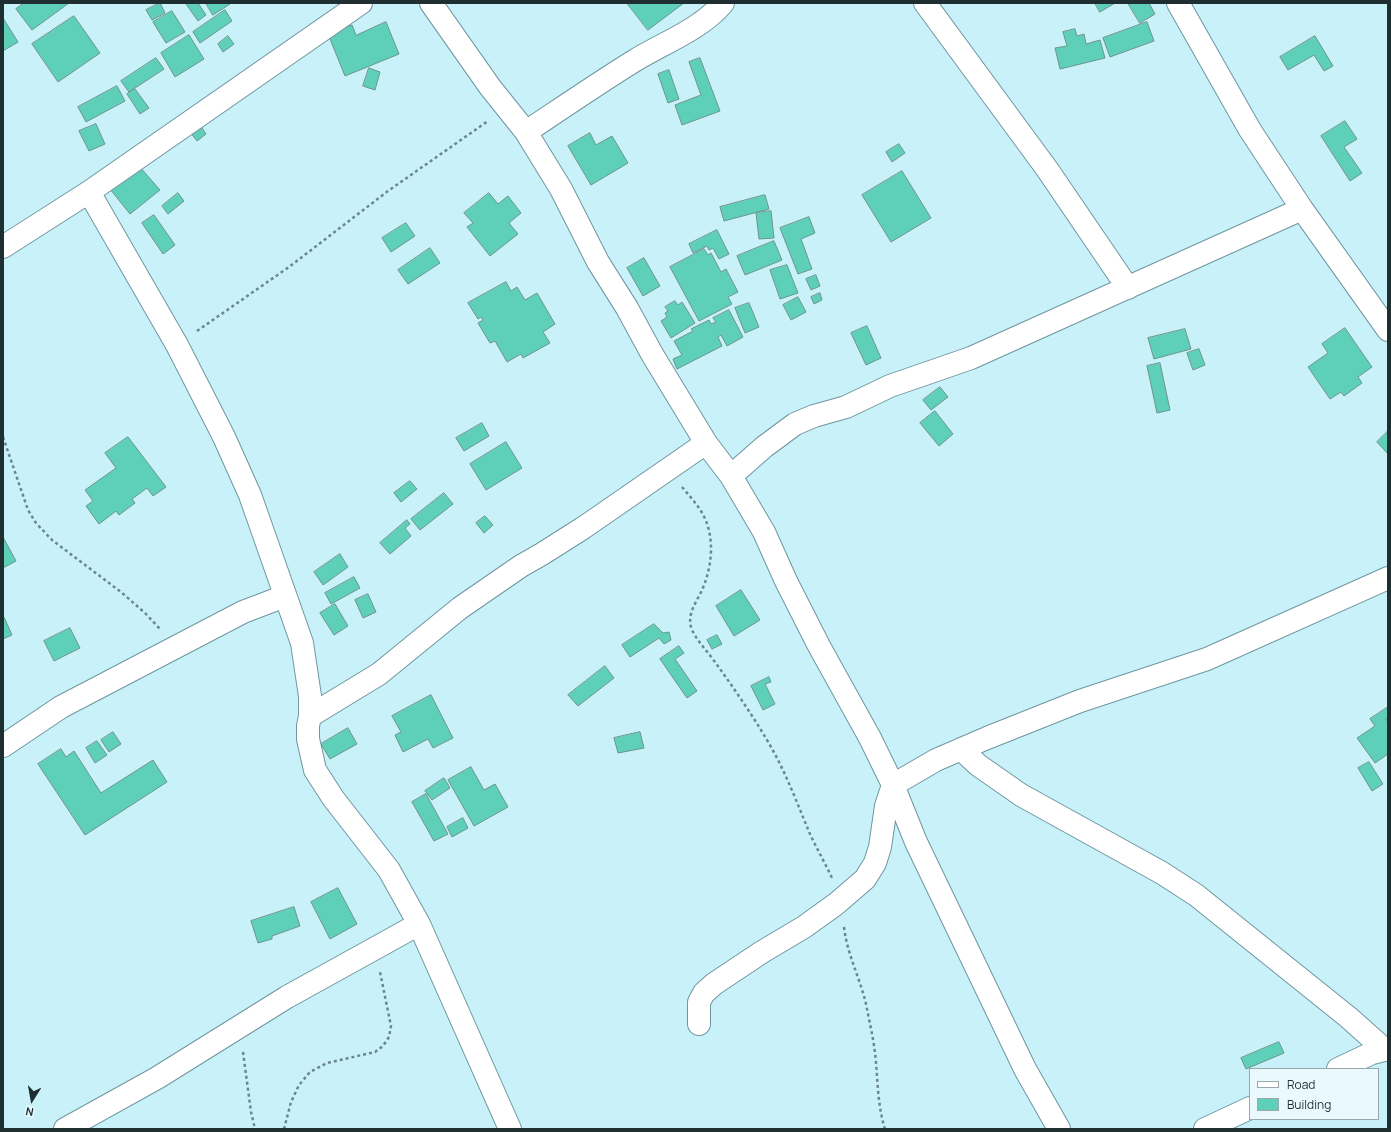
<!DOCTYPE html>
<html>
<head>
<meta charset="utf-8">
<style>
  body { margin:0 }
  #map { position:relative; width:1391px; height:1132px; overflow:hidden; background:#c8f1fa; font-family:Manrope,sans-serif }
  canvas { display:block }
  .frame { position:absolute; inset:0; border:4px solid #1e2e31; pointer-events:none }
  .legend { position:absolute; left:1249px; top:1068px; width:130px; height:52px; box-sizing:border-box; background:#e9f9fd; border:1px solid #98a8ab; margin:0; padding:5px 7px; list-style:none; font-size:12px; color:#1e2e31 }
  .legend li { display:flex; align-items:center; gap:8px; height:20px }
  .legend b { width:20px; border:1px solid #98a8ab }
  .north { position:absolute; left:12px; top:1080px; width:40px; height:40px; -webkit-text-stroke:3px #e9f9fd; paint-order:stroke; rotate:191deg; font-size:11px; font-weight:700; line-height:16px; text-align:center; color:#1e2e31 }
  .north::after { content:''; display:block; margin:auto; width:14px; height:18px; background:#1e2e31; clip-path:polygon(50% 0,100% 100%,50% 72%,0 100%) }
</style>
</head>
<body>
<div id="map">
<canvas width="1391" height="1132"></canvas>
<div class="frame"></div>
<ul class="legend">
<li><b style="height:5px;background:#fff"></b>Road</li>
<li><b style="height:11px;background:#5ed0b9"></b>Building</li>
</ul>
<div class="north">N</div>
</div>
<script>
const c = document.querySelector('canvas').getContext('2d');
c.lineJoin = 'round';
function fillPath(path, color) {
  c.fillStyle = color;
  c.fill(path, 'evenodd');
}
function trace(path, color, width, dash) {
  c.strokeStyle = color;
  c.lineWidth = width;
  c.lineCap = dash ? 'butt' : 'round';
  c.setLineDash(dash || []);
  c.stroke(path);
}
const building = new Path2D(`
  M24,3h45l-37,27 -16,-21z
  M160,3l5,10 -13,7 -6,-10z
  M188,3h10l8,12 -8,6 -12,-17z
  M206,3h23l1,1 -17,11z
  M627,3h57l-36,27z
  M1095,3h20l-15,9z
  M1128,3h21l6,11 -15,9z
  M225,10l7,11 -32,22 -7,-11z
  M172,11l13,21 -19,11 -13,-21z
  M74,16l26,37 -42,29 -26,-38z
  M3,18l15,24 -15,9z
  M386,22l13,32 -54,22 -17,-42 24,-9 4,10z
  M1147,22l7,19 -44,16 -7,-19z
  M1075,29l2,7 7,-2 2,10 14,-4 5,18 -45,11 -5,-21 12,-2 -4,-14z
  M189,35l15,24 -29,18 -14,-24z
  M228,36l6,8 -11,8 -5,-8z
  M1315,36l18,30 -9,5 -10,-16 -26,15 -8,-13z
  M156,58l8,11 -35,23 -8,-11z
  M700,58l20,53 -38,14 -7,-20 26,-10 -12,-33z
  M369,68l11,4 -5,18 -12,-4z
  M669,70l10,29 -11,4 -10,-29z
  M117,86l8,15 -39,21 -8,-15z
  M135,89l14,19 -9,6 -13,-20z
  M1345,121l12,18 -13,8 18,26 -12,8 -29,-45z
  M96,124l9,20 -16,7 -10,-20z
  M200,125l6,9 -9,7 -7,-9z
  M590,133l6,12 16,-9 16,27 -37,22 -23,-39z
  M899,144l6,9 -13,9 -6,-10z
  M139,166l21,24 -30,24 -20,-25z
  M902,171l29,47 -40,24 -29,-47z
  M178,193l6,8 -16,13 -6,-8z
  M489,193l9,11 10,-8 13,17 -12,10 9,11 -28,22 -23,-29 6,-4 -9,-10z
  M765,195l4,14 -45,12 -4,-14z
  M771,211l3,27 -15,1 -3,-26z
  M154,215l21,30 -12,9 -21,-31z
  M809,217l6,16 -14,6 11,30 -14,5 -18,-46z
  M406,223l9,13 -24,16 -9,-14z
  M717,230l12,24 -10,5 -6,-11 -4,2 -2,-4 -14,7 -4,-9z
  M774,241l8,19 -37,15 -8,-19z
  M430,248l10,15 -32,21 -10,-14z
  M704,249l4,6 3,-2 10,19 5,-3 12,23 -10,5 4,7 -33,17 -29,-54z
  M644,258l16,28 -17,10 -16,-28z
  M787,265l11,28 -18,6 -10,-29z
  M816,275l4,11 -9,4 -5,-11z
  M506,282l5,9 6,-4 8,13 12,-7 18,31 -12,8 7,11 -27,15 -2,-4 -14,8 -12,-21 -5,2 -12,-20 5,-3 -2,-3 -3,2 -10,-16z
  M820,293l2,7 -8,4 -3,-7z
  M798,297l8,15 -15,8 -8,-15z
  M675,301l3,4 4,-3 13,21 -24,15 -10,-17 6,-4 -2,-4 3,-2 -3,-4z
  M749,303l10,24 -14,6 -10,-25z
  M729,310l14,27 -16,9 -6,-11 -3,2 4,9 -45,23 -4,-10 9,-4 -8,-14 19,-10 -2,-2 18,-9 2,4 5,-2 -3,-4z
  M867,326l14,32 -15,7 -15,-32z
  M1345,328l27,39 -14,10 4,6 -18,13 -3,-4 -11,7 -22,-32 20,-14 -6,-9z
  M1185,329l6,20 -37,10 -6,-21z
  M1199,349l6,16 -12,5 -6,-17z
  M1160,363l10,47 -13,3 -10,-47z
  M940,387l8,10 -17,13 -8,-10z
  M935,411l18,23 -14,12 -19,-23z
  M482,423l7,13 -25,15 -8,-13z
  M1388,431v23l-11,-12z
  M128,437l38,50 -13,9 -6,-8 -15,11 3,4 -16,12 -3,-4 -17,13 -13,-18 7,-5 -8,-11 31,-22 -11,-15z
  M506,442l16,26 -36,22 -16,-26z
  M410,481l7,8 -16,13 -7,-9z
  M444,493l9,11 -33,26 -9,-11z
  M485,516l8,9 -9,8 -8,-10z
  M407,520l3,4 -5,4 6,8 -21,18 -10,-11z
  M3,537l13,24 -13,7z
  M340,554l8,13 -25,18 -9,-13z
  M354,577l6,11 -29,16 -6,-11z
  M741,590l19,30 -26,16 -18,-30z
  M368,594l8,18 -13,6 -8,-18z
  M335,604l13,22 -14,9 -14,-22z
  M3,617h1l8,18 -9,4z
  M654,624l9,9 6,-1 2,8 -7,4 -5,-6 -29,19 -8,-12z
  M70,628l10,20 -26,13 -10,-20z
  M717,635l5,9 -10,5 -5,-9z
  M679,646l5,7 -9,6 22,32 -10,7 -27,-39z
  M605,666l9,12 -36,28 -10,-11z
  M769,677l2,5 -6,2 10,20 -12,6 -12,-24z
  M431,695l22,43 -20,10 -5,-9 -25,13 -8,-17 6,-3 -9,-16z
  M1388,707v11l-2,1 2,4v31l-13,9 -18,-25 18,-12 -5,-7z
  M348,728l9,16 -27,15 -9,-15z
  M113,732l8,12 -12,8 -8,-12z
  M640,732l4,16 -26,5 -4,-15z
  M97,741l10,14 -12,8 -9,-15z
  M61,749l5,8 8,-6 27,42 52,-33 14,22 -82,53 -47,-71z
  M1369,762l14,22 -11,7 -14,-23z
  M471,767l13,23 11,-6 13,23 -34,19 -26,-46z
  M444,778l6,10 -18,12 -7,-9z
  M426,794l22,40 -14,7 -22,-39z
  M463,818l5,10 -16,9 -5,-10z
  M338,888l19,36 -27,15 -19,-37z
  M294,907l6,19 -28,10v3l-14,4 -7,-22z
  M1279,1042l5,11 -38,16 -5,-11z`);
fillPath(building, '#5ed0b9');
trace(building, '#6e948b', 1);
const minor = new Path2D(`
  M431,3l59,84 36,45 35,57 37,73 29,46 25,46 54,89 25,33 33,56 22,49 33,65 51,92 23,47 23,57 109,227 34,60
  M925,3l122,166 81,119
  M1178,3l72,127 52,79 86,121
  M526,132c36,-24 71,-48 108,-71 29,-18 66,-31 89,-58
  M89,192l88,153 47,92 26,58 52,148 8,53v20l-2,10v13l7,31 18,28 56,72 30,54 91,205
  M3,247l86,-55 272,-189
  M731,476l33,-29 31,-23 19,-8 32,-9 44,-21 81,-28 331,-149
  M310,716l69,-42 81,-66 61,-42 21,-12 41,-26 123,-85
  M3,746l58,-39 182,-95 42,-16
  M961,749l17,16 43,30 141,78 34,22 152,122 37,33
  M699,1024v-22l5,-9 10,-9 48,-32 42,-25 32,-23 29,-25 10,-16 5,-16 6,-41 7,-21 43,-25 51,-22 93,-37 127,-42 181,-81
  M1338,1069l34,-16 16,-4
  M65,1129l92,-51 130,-81 132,-73
  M1205,1129l45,-21`);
trace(minor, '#70969f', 24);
trace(new Path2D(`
  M197,331l92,-64 99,-76 100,-70
  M3,437l25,73 8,13 16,17 69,52 24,21 15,16
  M682,487c6,7 12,14 17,21 17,24 14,57 3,82 -6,13 -16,25 -10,40 6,12 15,21 23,32 18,25 36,51 52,78 18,30 30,63 43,94 7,15 15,29 22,44
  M844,927c3,27 16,51 22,77 3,16 7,32 9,49 3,25 2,51 10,76
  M243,1052l8,60 4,17
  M284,1129l7,-27 8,-17 11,-13 17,-9 48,-11 8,-6 6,-9 2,-11 -11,-54`), '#6b868c', 2.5, [3, 3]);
trace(minor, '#fff', 22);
</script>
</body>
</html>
